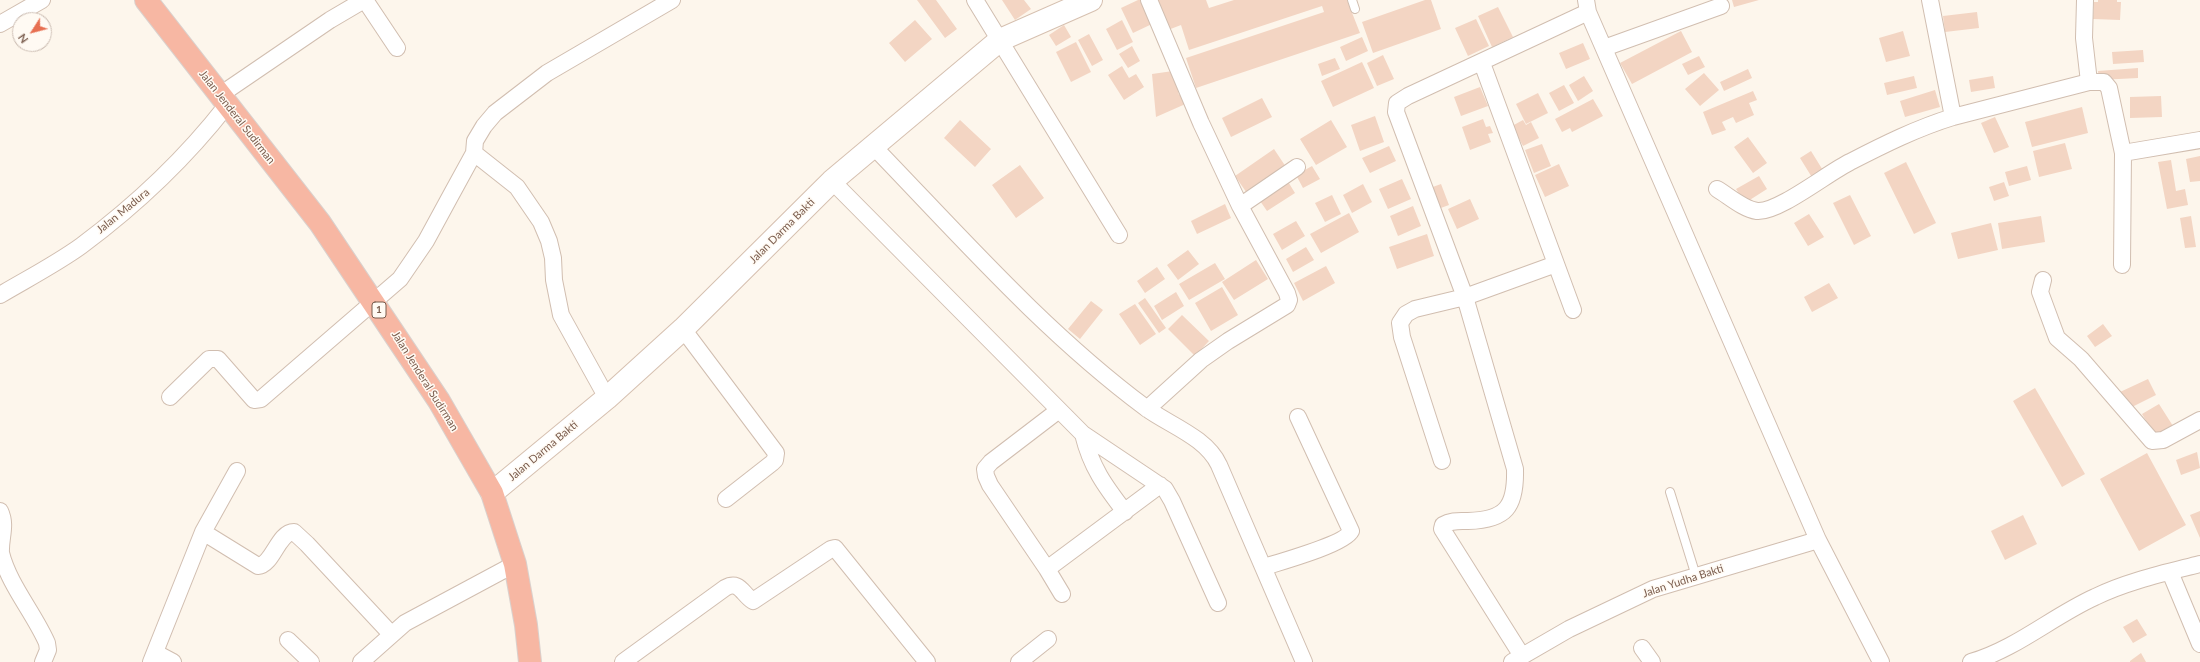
<!DOCTYPE html>
<html>
<head>
<meta charset="utf-8">
<style>
  body { margin:0 }
  #map { position:relative; width:2200px; height:662px; overflow:hidden; background:#fdf6ec; font-family:Lato,sans-serif }
  canvas { display:block }
  .north { position:absolute; left:12px; top:12px; width:40px; height:40px; box-sizing:border-box; background:#fffaf3; border:1px solid #cabbb1; border-radius:50%; rotate:234deg; font-size:11px; font-weight:700; line-height:16px; text-align:center; color:#7a5c4d }
  .north::after { content:''; display:block; margin:auto; width:14px; height:18px; background:#e76f51; clip-path:polygon(50% 0,100% 100%,50% 72%,0 100%) }
</style>
</head>
<body>
<div id="map">
<canvas width="2200" height="662"></canvas>
<div class="north">N</div>
</div>
<script>
const c = document.querySelector('canvas').getContext('2d');
c.lineJoin = 'round';
function fillPath(path, color) {
  c.fillStyle = color;
  c.fill(path, 'evenodd');
}
function trace(path, color, width, dash) {
  c.strokeStyle = color;
  c.lineWidth = width;
  c.lineCap = dash ? 'butt' : 'round';
  c.setLineDash(dash || []);
  c.stroke(path);
}
function label(font, color, halo, rows, align = 'center') {
  c.font = font + ' Lato,sans-serif';
  c.lineWidth = 3;
  c.setLineDash([]);
  c.textBaseline = 'middle';
  c.strokeStyle = halo;
  c.fillStyle = color;
  for (const [text, x, y, turn = 0] of rows) {
    c.save();
    c.translate(x, y);
    c.rotate((+turn || 0) * Math.PI / 180);
    c.textAlign = isNaN(turn) ? turn : align;
    if (halo) c.strokeText(text, 0, 0);
    c.fillText(text, 0, 0);
    c.restore();
  }
}
fillPath(new Path2D(`
  M917,0h19l21,29 -12,9z
  M1002,0h22l7,9 -16,11z
  M1138,0h2l12,24 -19,9 -12,-25z
  M1158,0h48l3,8 25,-8h113l13,33 -164,55 -10,-30 138,-46 -2,-6 -133,44 -8,-25 -13,5z
  M1425,0h6l10,29 -68,24 -11,-31z
  M1732,0h27l-25,7z
  M2098,0h19v2h4l-1,18 -27,-1 1,-17h4z
  M1498,7l15,30 -21,10 -14,-31z
  M1977,12l2,16 -34,4 -2,-16z
  M1476,19l13,27 -21,10 -13,-28z
  M915,20l17,19 -27,23 -16,-19z
  M1122,20l11,22 -16,8 -11,-21z
  M1064,25l7,12 -15,9 -7,-11z
  M1681,31l11,21 -60,32 -12,-21z
  M1903,31l7,25 -24,6 -7,-24z
  M1089,34l14,26 -11,6 -14,-26z
  M1362,37l6,14 -22,10 -6,-14z
  M1076,42l15,30 -20,10 -15,-30z
  M1583,43l7,16 -24,10 -7,-16z
  M1132,46l8,15 -12,7 -9,-14z
  M2143,50l1,12 -31,2 -1,-12z
  M1383,55l11,24 -17,7 -10,-23z
  M1699,56l6,11 -17,8 -6,-11z
  M1335,58l5,11 -18,7 -4,-12z
  M1362,62l12,26 -41,19 -12,-26z
  M1122,66l7,12 7,-4 8,13 -20,13 -16,-25z
  M2138,68v10l-39,2 -1,-9z
  M1748,69l4,9 -28,13 -4,-9z
  M1173,71l6,24 6,-2 5,9 -34,15 -4,-43z
  M1704,73l15,17 -19,16 -15,-17z
  M1584,76l9,15 -15,10 -9,-16z
  M1914,76l3,12 -30,7 -3,-12z
  M1993,76l2,12 -24,4 -2,-12z
  M1564,85l10,18 -15,8 -10,-18z
  M1480,87l8,19 -27,10 -7,-19z
  M1935,90l5,17 -35,10 -5,-16z
  M1753,91l4,9 -8,3 5,12 -18,8 -3,-6 -11,5 4,8 -14,5 -9,-23z
  M1538,93l10,20 -22,11 -10,-20z
  M2161,96l1,21 -32,1v-21z
  M1262,98l10,19 -41,20 -9,-19z
  M1593,99l10,17 -31,16 -2,-4 -8,4 -7,-13z
  M2082,107l6,26 -56,14 -7,-25z
  M1375,116l9,26 -24,9 -9,-26z
  M1995,117l14,30 -15,6 -13,-30z
  M1483,119l3,8 4,-1 3,7 -5,1 3,8 -21,8 -8,-23z
  M960,120l31,29 -16,18 -31,-29z
  M1331,120l16,27 -31,18 -16,-26z
  M1523,120l3,5 5,-3 8,16 -16,8 -11,-20z
  M1748,137l19,26 -14,10 -19,-26z
  M2065,143l7,26 -33,8 -6,-26z
  M1542,144l9,22 -17,7 -9,-23z
  M1389,146l7,15 -26,12 -8,-15z
  M1274,149l14,21 -39,26 -14,-20z
  M1811,151l13,21 -11,7 -13,-21z
  M2200,156v25l-10,1 -4,-23z
  M2171,160l5,31 9,-2 3,16 -21,4 -9,-47z
  M1906,162l30,61 -22,11 -30,-61z
  M1559,164l10,22 -24,11 -10,-22z
  M1020,165l24,33 -28,20 -24,-33z
  M1312,166l8,13 -17,9 -7,-13z
  M2027,166l4,14 -22,6 -4,-14z
  M1759,176l8,13 -22,14 -9,-14z
  M1402,179l9,20 -23,10 -9,-20z
  M1287,180l8,13 -28,18 -9,-13z
  M2004,182l5,14 -15,5 -5,-14z
  M1363,184l9,18 -20,11 -9,-18z
  M1441,184l8,21 -11,4 -8,-21z
  M1332,195l9,19 -16,8 -10,-19z
  M1850,195l21,41 -17,9 -21,-42z
  M1470,199l9,20 -22,10 -9,-20z
  M1225,204l6,14 -34,16 -6,-13z
  M1413,206l8,20 -23,10 -8,-20z
  M1349,213l10,19 -38,21 -11,-19z
  M1809,214l15,23 -16,9 -14,-23z
  M2041,216l4,26 -43,7 -4,-26z
  M2191,216l5,31 -11,1 -5,-30z
  M1296,221l9,15 -23,14 -9,-16z
  M1991,223l7,27 -40,9 -7,-26z
  M1427,234l7,22 -37,13 -8,-22z
  M1306,247l8,13 -21,12 -7,-13z
  M1188,250l11,14 -21,16 -11,-15z
  M1256,260l12,19 -34,21 -12,-18z
  M1215,263l10,16 -36,21 -10,-16z
  M1326,266l9,17 -32,18 -9,-18z
  M1157,267l8,12 -20,14 -8,-12z
  M1829,283l9,15 -26,14 -8,-15z
  M1222,287l16,28 -27,16 -16,-28z
  M1176,292l8,14 -22,14 -8,-14z
  M1145,298l21,30 -7,5 -21,-30z
  M1091,301l12,9 -23,29 -12,-10z
  M1135,304l21,30 -16,11 -21,-31z
  M1182,315l27,26 -14,15 -27,-27z
  M2103,324l9,12 -17,11 -8,-11z
  M2148,379l8,16 -28,14 -8,-17z
  M2035,388l50,86 -23,13 -49,-86z
  M2159,404l14,22 -17,11 -14,-23z
  M2197,452l3,16 -19,7 -5,-15z
  M2147,453l39,72 -47,26 -39,-72z
  M2200,511v27l-10,-23z
  M2023,515l14,29 -32,16 -14,-29z
  M2137,619l10,16 -14,8 -10,-16z
  M2141,653l5,9h-16v-1z`), '#f3d5c3');
const lane = new Path2D(`
  M1352,0l3,9
  M1670,492l26,84`);
const street = new Path2D(`
  M365,0l32,48
  M975,0l144,235
  M1586,0l2,12 230,528 63,122
  M0,24l42,-24
  M1604,48l117,-42
  M1482,63l91,247
  M2089,82h15l5,6 14,65 -1,112
  M220,95l110,-75 34,-20
  M1953,117l136,-35 -5,-44 1,-38
  M873,146c87,90 172,187 273,262 23,17 60,29 73,57l85,197
  M474,153l43,34 24,35 8,19 4,17 1,22 7,35 46,83
  M2123,153l77,-13
  M832,181l251,253 82,55 7,12 46,102
  M1717,189c12,7 26,20 40,22 21,2 72,-39 93,-49 33,-17 67,-34 103,-45l-23,-117
  M1240,206l57,-39
  M2043,280l-3,12 17,46 24,21 71,82 11,-1 37,-20
  M0,295c27,-16 56,-31 81,-49 55,-41 104,-87 146,-141
  M683,329l93,124 -1,7 -3,3 -46,36
  M170,397l39,-38h9l36,41 7,-1 139,-120 26,-38 25,-46 23,-42 1,-12 9,-15 11,-13 52,-40 125,-73
  M1147,409l54,-49 27,-19 59,-36 2,-5 -2,-7 -47,-87 -39,-83 -52,-123
  M1059,410l-68,52 -6,7 1,7 4,9 57,84 15,25
  M1083,434c8,33 22,52 42,78
  M1442,461l-40,-124 -2,-14 6,-9 9,-5 50,-12 91,-33
  M0,511c7,15 0,27 1,42 8,32 33,60 46,90l1,7 -5,12
  M203,532l55,34c15,-1 20,-34 36,-34l13,12 84,90
  M1264,567c16,-5 81,-23 87,-36l-53,-114
  M1047,569l113,-84
  M2170,572l30,72
  M288,640l23,22
  M1642,648l10,14
  M156,653l17,9
  M1522,656l-80,-127 1,-4c8,-5 16,-4 25,-4 38,-1 48,-14 47,-52l-50,-172 -69,-185 1,-9 11,-7 180,-84
  M151,662l52,-130 34,-61
  M361,662l44,-39 110,-59
  M623,662l102,-74c15,-8 17,6 28,13l78,-52 4,-1 92,114
  M1019,662l29,-23
  M1512,662l57,-33 84,-40 165,-49
  M1971,662c45,-13 82,-46 124,-65 33,-16 70,-24 105,-33`);
const secondary = new Path2D(`
  M492,493l115,-95 76,-69 149,-148 168,-141 91,-40`);
const highway = new Path2D(`
  M146,0l174,223 119,178 53,92 23,71 11,61 4,37`);
trace(lane, '#d1beb0', 10);
trace(street, '#d1beb0', 18);
trace(secondary, '#d6c0b0', 24);
trace(highway, '#dad1cd', 24);
trace(lane, '#fff', 8);
trace(street, '#fff', 16);
trace(secondary, '#fff', 22);
trace(highway, '#f7b7a3', 22);
for (const [x, y, w] of [
  [379,310,14]
]) {
  const box = new Path2D();
  box.roundRect(x - w / 2, y - 8, w, 16, 3);
  c.fillStyle = '#fffaf3';
  c.fill(box);
  trace(box, '#7a5c4d', 1);
}
label('bold 10px', '#7a5c4d', null, [
  ["1",379,310]
]);
label('11px', '#7a5c4d', '#fffaf3', [
  ["Jalan Jenderal Sudirman",237,117,52],
  ["Jalan Madura",123,211,-39],
  ["Jalan Darma Bakti",782,231,-45],
  ["Jalan Jenderal Sudirman",425,381,58],
  ["Jalan Darma Bakti",543,451,-40],
  ["Jalan Yudha Bakti",1683,581,-18]
]);
</script>
</body>
</html>
